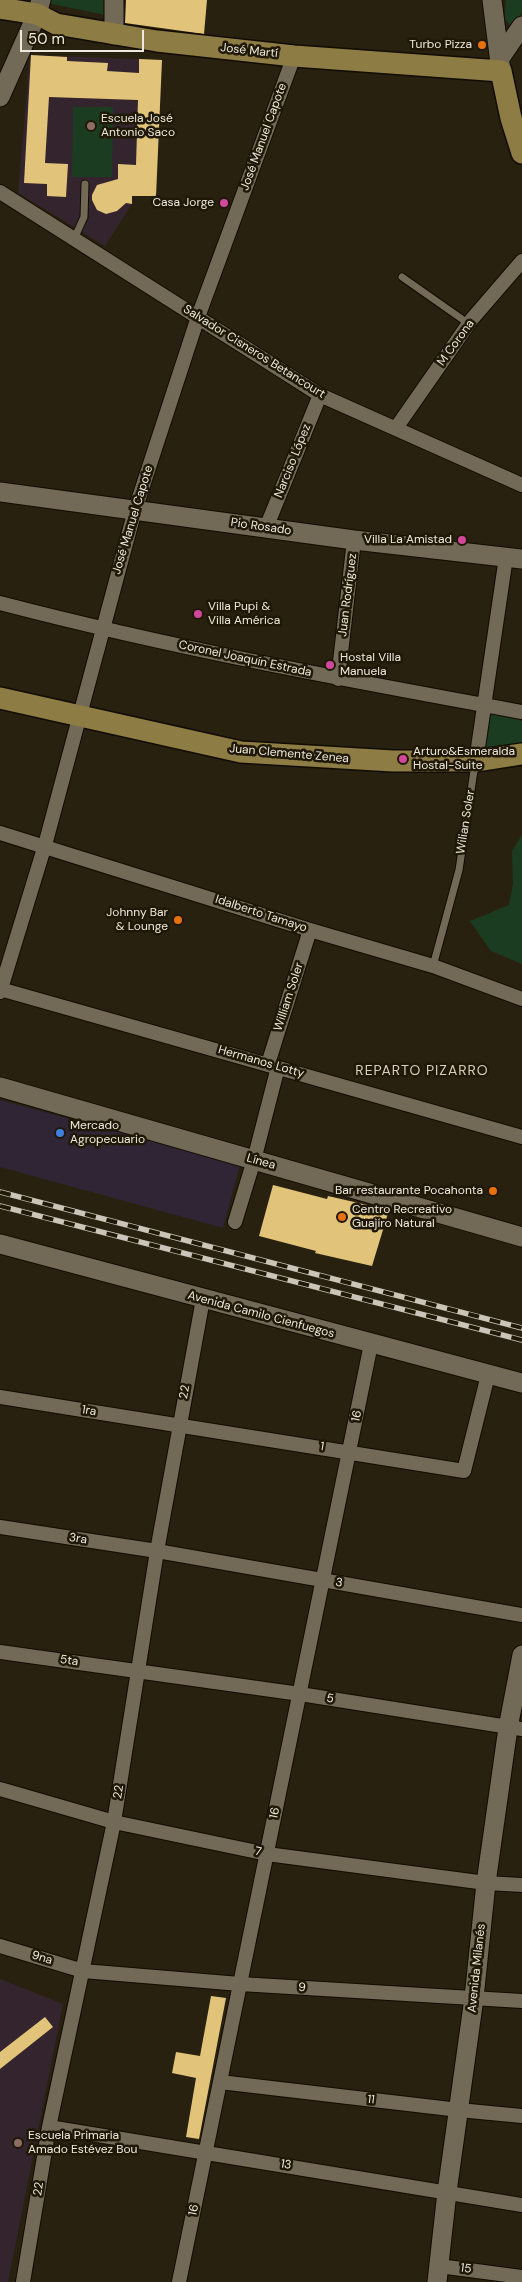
<!DOCTYPE html>
<html>
<head>
<meta charset="utf-8">
<style>
  body { margin:0 }
  #map { position:relative; width:522px; height:2282px; overflow:hidden; background:#29210f; font-family:"DM Sans",sans-serif }
  canvas { display:block }
  .scale { position:absolute; left:20px; top:30px; width:124px; height:22px; box-sizing:border-box; border:2px solid #eee9de; border-top:0; padding-left:6px; font-size:15px; line-height:18px; white-space:nowrap; color:#eee9de; -webkit-text-stroke:4px #1f1806; paint-order:stroke }
</style>
</head>
<body>
<div id="map">
<canvas width="522" height="2282"></canvas>
<div class="scale">50 m</div>
</div>
<script>
const c = document.querySelector('canvas').getContext('2d');
c.lineJoin = 'round';
function fillPath(path, color) {
  c.fillStyle = color;
  c.fill(path, 'evenodd');
}
function trace(path, color, width, dash) {
  c.strokeStyle = color;
  c.lineWidth = width;
  c.lineCap = dash ? 'butt' : 'round';
  c.setLineDash(dash || []);
  c.stroke(path);
}
function label(font, color, halo, rows, align = 'center') {
  c.font = font + ' "DM Sans",sans-serif';
  c.lineWidth = 5;
  c.setLineDash([]);
  c.textBaseline = 'middle';
  c.strokeStyle = halo;
  c.fillStyle = color;
  for (const [text, x, y, turn = 0] of rows) {
    c.save();
    c.translate(x, y);
    c.rotate((+turn || 0) * Math.PI / 180);
    c.textAlign = isNaN(turn) ? turn : align;
    if (halo) c.strokeText(text, 0, 0);
    c.fillText(text, 0, 0);
    c.restore();
  }
}
fillPath(new Path2D(`
  M0,1100l240,65 -17,63 -223,-61z`), '#2f2534');
fillPath(new Path2D(`
  M30,55l132,5 -6,136h-24v8l-27,42 -87,-53z
  M0,1979l63,25 -55,278h-8z`), '#34242e');
fillPath(new Path2D(`
  M48,0h57v15l-57,-12z
  M506,0h16c0,13 0,21 -12,25l-5,-6z
  M73,107h40l-1,70h-40z
  M485,712l37,9v24l-43,8z
  M522,835v129l-31,-13 -21,-30 39,-16 4,-21 -1,-33z`), '#1c3c22');
fillPath(new Path2D(`
  M126,0h81l-3,34 -79,-11z
  M31,55l36,2v4l41,2 -1,8 32,2v-14l23,1 -6,136h-24v8l-6,-1 -9,8 -11,3 -9,-4 -5,-10v-5l5,-10 21,-6v-15l18,1 2,-65 -89,-3 -4,66 23,1 -2,33 -19,-1v-12l-23,-1z
  M273,1185l54,14 1,-3 61,14 -17,56 -57,-13 1,-2 -57,-15z
  M211,1996l15,2 -27,141 -13,-2 10,-59 -24,-5 4,-21 24,4z
  M45,2017l8,10 -53,42v-17z`), '#e1c47a');
const lane = new Path2D(`
  M74,239l10,-22 1,-33
  M402,277l67,47
  M433,966l26,-96 16,-106`);
const street = new Path2D(`
  M0,192l320,203 202,90
  M396,428l76,-109 50,-58
  M266,528l54,-133
  M0,603c172,45 347,77 522,109
  M338,679l16,-139
  M476,761l30,-204
  M0,833l310,97 123,36 89,33
  M0,989l522,148
  M0,992l45,-147 90,-335 63,-193 96,-261
  M268,1064l42,-134
  M235,1222l19,-62 24,-93
  M0,1397l464,74 24,-96
  M0,1527l157,24 365,64
  M0,1652l300,42 222,35
  M0,1789l114,33 153,32 219,29 36,2
  M0,1946l83,25 157,13 282,17
  M220,2082l239,28 63,6
  M49,2127l473,78
  M439,2266l83,11
  M23,2282l26,-155 65,-305 43,-271 46,-252
  M179,2282l192,-938`);
const secondary = new Path2D(`
  M114,0v35
  M492,0l9,71
  M500,58l22,-32
  M0,97l37,-83 4,-14
  M0,492l354,48 168,19
  M0,1087l522,150
  M0,1244l522,139
  M437,2282l10,-90 27,-194 12,-115 22,-155 14,-73`);
const primary = new Path2D(`
  M0,8l37,6 19,10 101,17 137,15 207,15 10,47 11,35
  M0,698l241,54 152,9h83l46,-7`);
trace(lane, '#110b00', 9);
trace(street, '#110b00', 16);
trace(secondary, '#110b00', 21);
trace(primary, '#110b00', 24);
trace(lane, '#726a56', 7);
trace(street, '#726a56', 14);
trace(secondary, '#726a56', 19);
trace(primary, '#8e7c45', 21);
const rail = new Path2D(`
  M0,1192l522,136
  M0,1206l522,134`);
trace(rail, '#cbc5b9', 5.5);
trace(rail, '#1f1806', 4, [11]);
for (const [x, y, r, color] of [
  [482,45,5,"#e8710a"],
  [91,126,5,"#8d6e63"],
  [224,203,5,"#d1479c"],
  [462,540,5,"#d1479c"],
  [198,614,5,"#d1479c"],
  [330,665,5,"#d1479c"],
  [403,759,5,"#d1479c"],
  [178,920,5,"#e8710a"],
  [60,1133,5,"#3f7fe0"],
  [493,1191,5,"#e8710a"],
  [342,1217,5,"#e8710a"],
  [18,2143,5,"#8d6e63"]
]) {
  const dot = new Path2D();
  dot.arc(x, y, r, 0, 2 * Math.PI);
  c.fillStyle = color;
  c.fill(dot);
  trace(dot, '#1f1806', 2);
}
label('12px', '#eee9de', '#1f1806', [
  ["Turbo Pizza",472,45,"right"],
  ["Escuela José",101,119],
  ["Antonio Saco",101,133],
  ["Casa Jorge",214,203,"right"],
  ["Villa La Amistad",452,540,"right"],
  ["Villa Pupi &",208,607],
  ["Villa América",208,621],
  ["Hostal Villa",340,658],
  ["Manuela",340,672],
  ["Arturo&Esmeralda",413,752],
  ["Hostal-Suite",413,766],
  ["Johnny Bar",168,913,"right"],
  ["& Lounge",168,927,"right"],
  ["Mercado",70,1126],
  ["Agropecuario",70,1140],
  ["Bar restaurante Pocahonta",483,1191,"right"],
  ["Centro Recreativo",352,1210],
  ["Guajiro Natural",352,1224],
  ["Escuela Primaria",28,2136],
  ["Amado Estévez Bou",28,2150]
], 'left');
label('12px', '#eee9de', '#1f1806', [
  ["José Martí",249,51,6],
  ["José Manuel Capote",264,137,-70],
  ["M Corona",456,343,-54],
  ["Salvador Cisneros Betancourt",254,352,32],
  ["Narciso López",293,461,-68],
  ["José Manuel Capote",133,520,-73],
  ["Pio Rosado",261,527,8],
  ["Juan Rodríguez",348,595,-83],
  ["Coronel Joaquín Estrada",245,659,12],
  ["Juan Clemente Zenea",289,754,5],
  ["Wilian Soler",466,822,-81],
  ["Idalberto Tamayo",261,914,18],
  ["William Soler",289,997,-72],
  ["Hermanos Lotty",261,1062,16],
  ["Línea",261,1162,16],
  ["Avenida Camilo Cienfuegos",261,1315,15],
  ["22",185,1392,-79],
  ["1ra",89,1411,9],
  ["16",357,1416,-78],
  ["1",322,1447,9],
  ["3ra",78,1539,9],
  ["3",339,1583,10],
  ["5ta",69,1661,8],
  ["5",330,1699,9],
  ["22",119,1792,-81],
  ["16",275,1813,-78],
  ["7",258,1852,12],
  ["9na",42,1958,17],
  ["Avenida Milanés",477,1968,-84],
  ["9",302,1988,4],
  ["11",371,2100,7],
  ["13",286,2165,9],
  ["22",39,2189,-81],
  ["16",194,2210,-78],
  ["15",466,2269,8]
]);
c.letterSpacing = '1px';
label('14px', '#d9d0b9', '#1f1806', [
  ["REPARTO PIZARRO",422,1071]
]);
c.letterSpacing = '0px';
</script>
</body>
</html>
